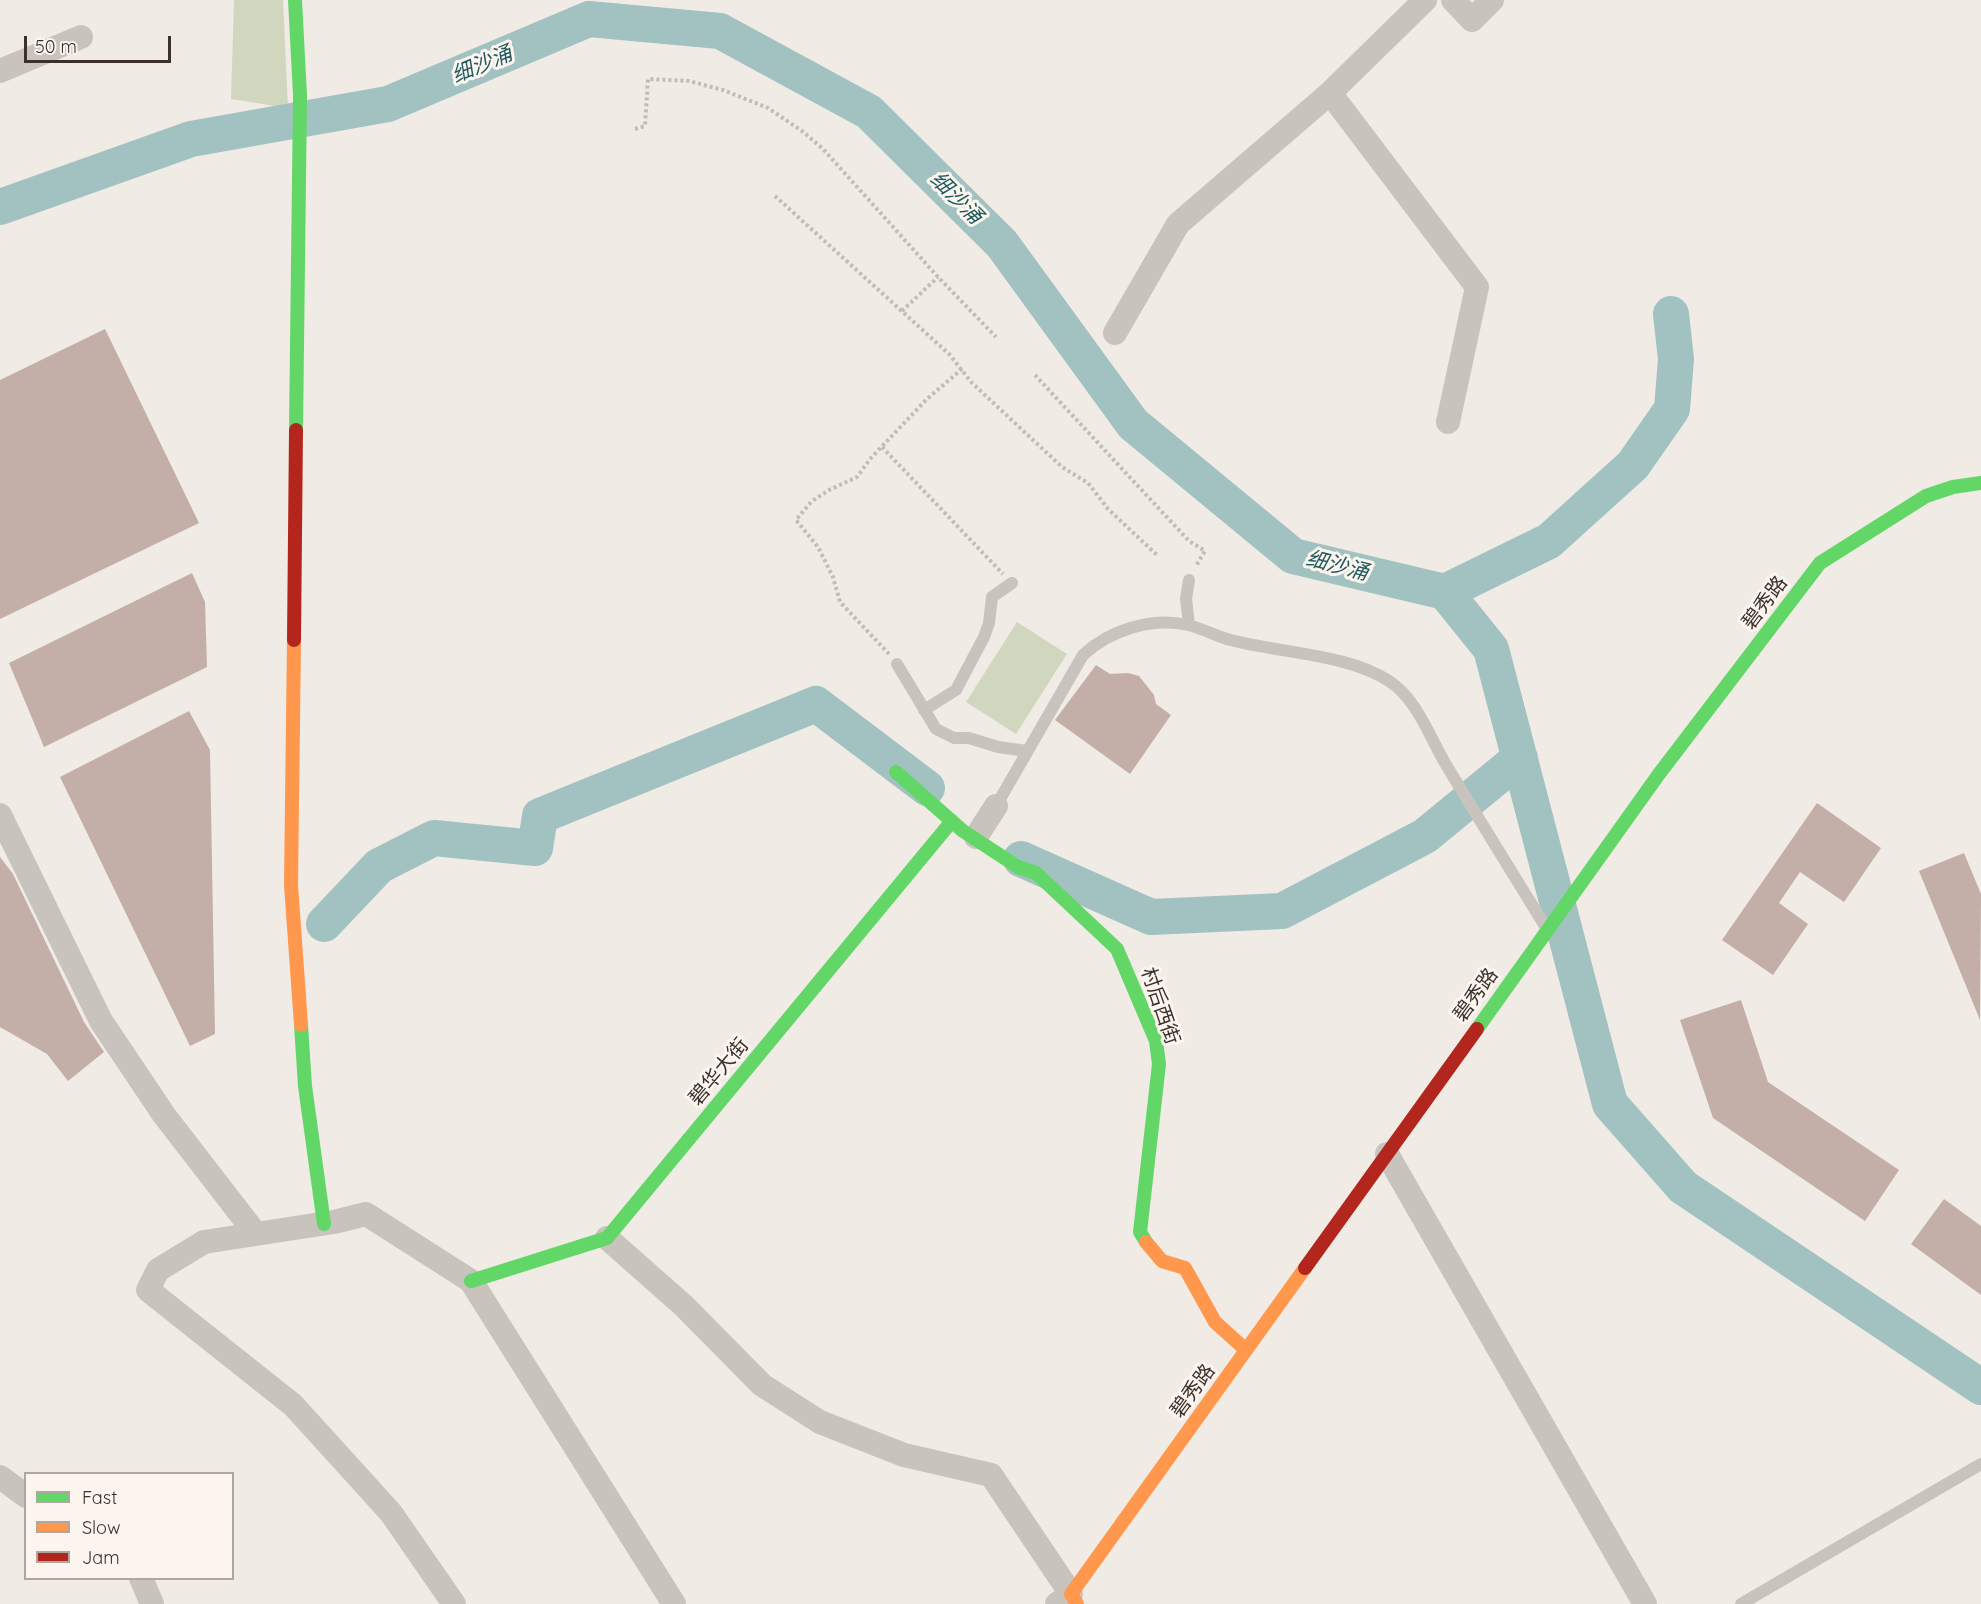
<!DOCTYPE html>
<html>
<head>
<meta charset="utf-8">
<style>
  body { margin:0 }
  #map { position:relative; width:1981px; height:1604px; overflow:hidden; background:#f0ebe5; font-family:Quicksand,sans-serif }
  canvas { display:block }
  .legend { position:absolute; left:24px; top:1472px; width:210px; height:108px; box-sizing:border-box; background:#fbf5ee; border:2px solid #aea6a0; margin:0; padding:8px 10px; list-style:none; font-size:18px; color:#3b302b }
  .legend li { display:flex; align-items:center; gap:12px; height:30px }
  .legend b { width:30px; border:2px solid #aea6a0 }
  .scale { position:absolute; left:24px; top:36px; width:147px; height:27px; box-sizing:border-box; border:3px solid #3b302b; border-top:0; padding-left:8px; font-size:18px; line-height:21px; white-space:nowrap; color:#3b302b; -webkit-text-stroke:4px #fbf5ee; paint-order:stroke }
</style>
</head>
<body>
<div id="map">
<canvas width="1981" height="1604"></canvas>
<ul class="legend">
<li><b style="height:8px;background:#63d668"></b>Fast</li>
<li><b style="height:8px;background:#ff974d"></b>Slow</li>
<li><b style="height:8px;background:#b3261e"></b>Jam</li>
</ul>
<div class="scale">50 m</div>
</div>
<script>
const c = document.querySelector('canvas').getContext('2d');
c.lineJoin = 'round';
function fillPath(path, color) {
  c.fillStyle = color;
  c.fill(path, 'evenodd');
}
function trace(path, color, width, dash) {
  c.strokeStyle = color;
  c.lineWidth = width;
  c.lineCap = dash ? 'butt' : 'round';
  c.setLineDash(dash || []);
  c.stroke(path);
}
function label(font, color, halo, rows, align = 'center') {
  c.font = font + ' Quicksand,"Noto Sans SC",sans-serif';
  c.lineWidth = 6;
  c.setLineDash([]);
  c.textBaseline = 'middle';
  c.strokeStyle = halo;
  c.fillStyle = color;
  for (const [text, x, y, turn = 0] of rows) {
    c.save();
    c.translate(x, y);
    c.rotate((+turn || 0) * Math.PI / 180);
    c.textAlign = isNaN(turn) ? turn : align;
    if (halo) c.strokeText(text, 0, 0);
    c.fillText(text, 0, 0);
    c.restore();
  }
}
fillPath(new Path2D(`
  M234,0h49l5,108 -57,-9z
  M1017,622l50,32 -51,80 -50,-32z`), '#d1d6bf');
trace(new Path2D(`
  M0,207l191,-68 197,-35 201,-85 131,12 149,81 133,132 131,180 160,132 152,36 104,-51 84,-76 39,-56 4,-50 -5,-45
  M1445,592l46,57 119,455 73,83 298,200
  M1021,859l130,58 131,-6 143,-75 95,-78
  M324,924l55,-58 55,-28 101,10 5,-32 276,-112 111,84`), '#a1c2c1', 36);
fillPath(new Path2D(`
  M105,329l94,194 -199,96v-239z
  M192,573l13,29 2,65 -163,80 -35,-84z
  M1096,665l14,9 18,-1 11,3 15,19 2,9 15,11 -41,59 -75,-54z
  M189,711l21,39 5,284 -25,12 -130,-269z
  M1817,803l64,45 -37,54 -44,-30 -21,31 29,21 -35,51 -51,-35z
  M1964,853l17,41 -1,126 -61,-149z
  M0,857l13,17 71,148 20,30 -36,29 -21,-27 -47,-27z
  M1741,1000l27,82 131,88 -34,51 -152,-103 -33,-98z
  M1944,1199l37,27v69l-70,-51z`), '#c3afa7');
trace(new Path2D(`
  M635,129l10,-3 3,-47 41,2 34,9 45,18 34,23 21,18 115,128 58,60
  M775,196l174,158 23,29 90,84 26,16 20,26 50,47
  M902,311l36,-34
  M1035,375l154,166 16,10 -9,15
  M882,447l121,127
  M889,654l-49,-52 -7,-25 -15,-30 -22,-27 15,-18 18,-12 28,-13 13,-18 57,-60 35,-30`), '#c2bbb6', 4, [3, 3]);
trace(new Path2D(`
  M1189,625l-3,-26 3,-19
  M897,664l39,65 18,9h15l29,9 29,4
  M924,710l32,-20 28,-53 5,-14 3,-26 20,-14
  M996,806l87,-151c27,-25 68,-38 105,-30 13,3 26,10 39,14 49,14 119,14 162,42 28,18 40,55 56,82 33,55 67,109 100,163
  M1741,1604l240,-140`), '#c9c3be', 12);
trace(new Path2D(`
  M1453,0l19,20 20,-20
  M0,71l81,-34
  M1330,93l147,194 -29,135
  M1115,333l63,-109 152,-131 95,-93
  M0,815l101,206 63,94 92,119
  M976,837l20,-31
  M1387,1154l258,450
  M607,1238l77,68 78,79 58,37 84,33 87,20 80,119 -14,10
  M0,1477l26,19
  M141,1578l11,26
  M454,1604l-63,-91 -98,-108 -145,-115 10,-20 46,-28 130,-20 32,-8 105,67 203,323`), '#c9c3be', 24);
trace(new Path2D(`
  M295,0l5,95 -4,335
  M896,772l67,59 55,36 18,6 81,76 39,92 3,23 -19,168 6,10
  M301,1025l4,61 19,138
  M1477,1029l182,-255 161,-211 106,-67 27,-9 28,-4
  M471,1281l136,-43 345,-417`), '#63d668', 14);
trace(new Path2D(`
  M294,640l-3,245 10,140
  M1146,1242l16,19 23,7 30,54 31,28
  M1077,1604l-6,-10 234,-326`), '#ff974d', 14);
trace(new Path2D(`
  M294,640l2,-210
  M1305,1268l172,-239`), '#b3261e', 14);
label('20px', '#3b302b', '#fbf5ee', [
  ["碧秀路",1765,603,-53],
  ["碧秀路",1476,995,-54],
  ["村后西街",1160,1006,71],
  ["碧华大街",719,1072,-50],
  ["碧秀路",1193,1391,-54]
]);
label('italic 21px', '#1f5a5e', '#fbf5ee', [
  ["细沙涌",482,65,-23],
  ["细沙涌",956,198,45],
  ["细沙涌",1337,566,14]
]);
</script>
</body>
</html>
